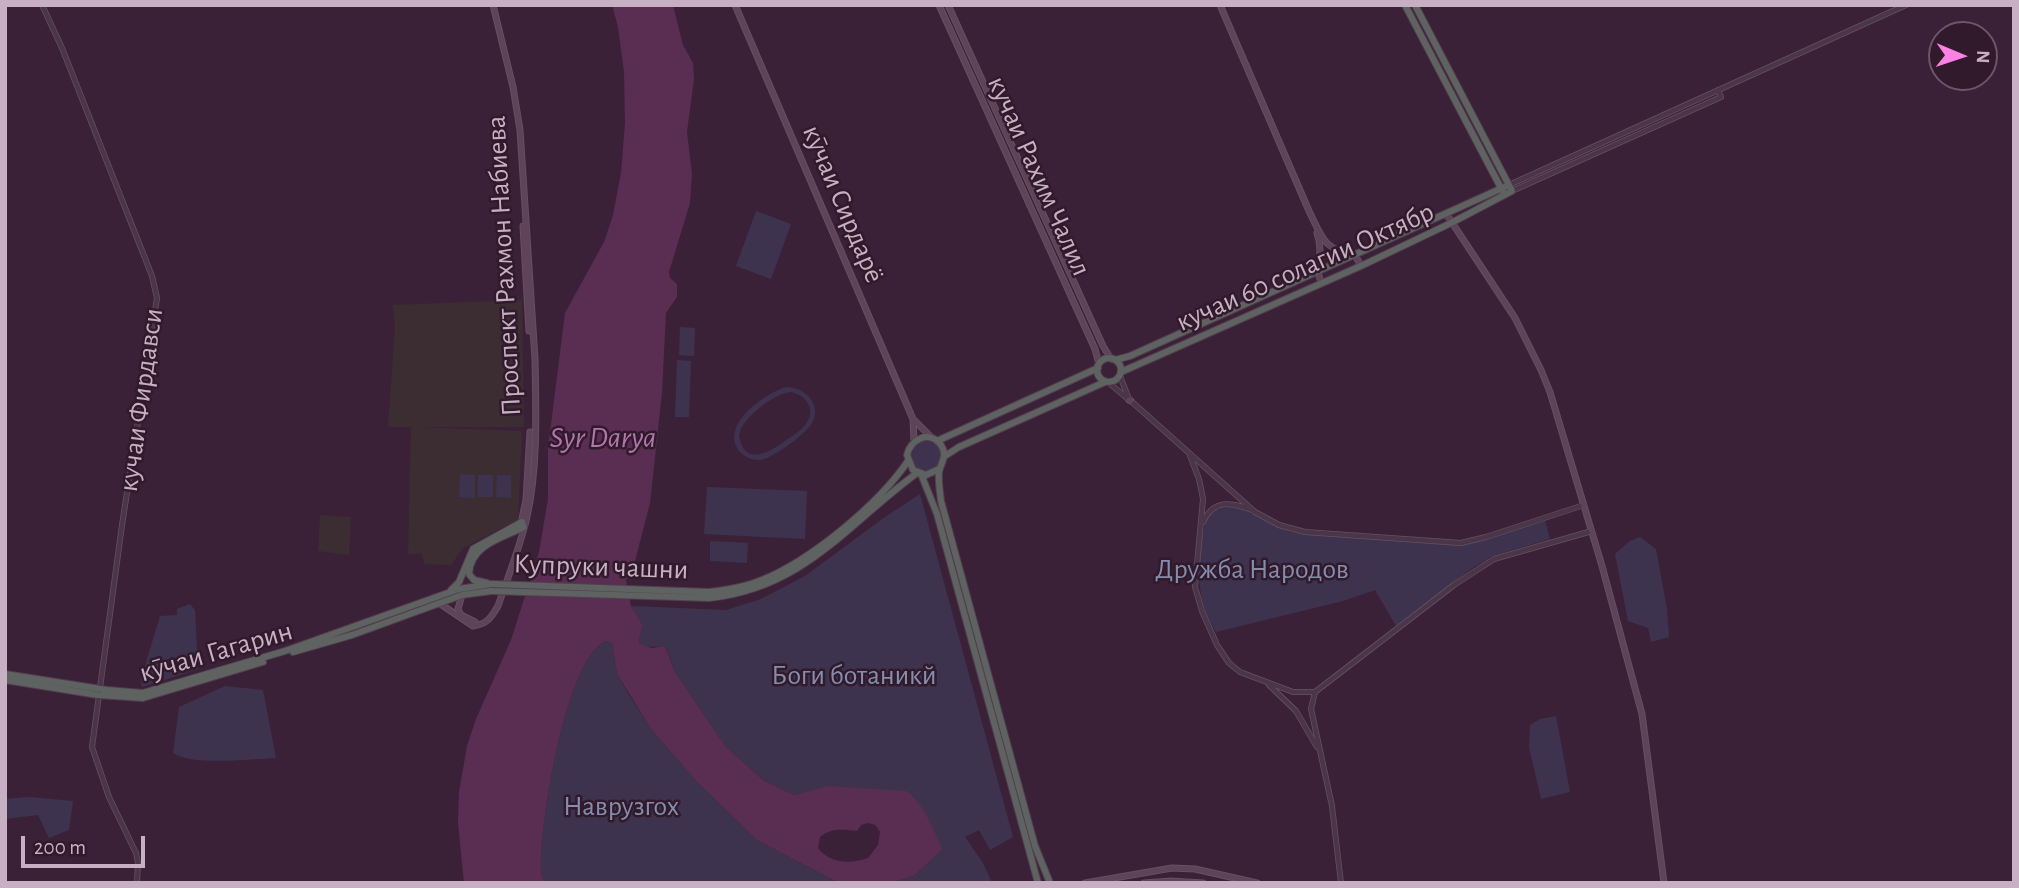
<!DOCTYPE html>
<html>
<head>
<meta charset="utf-8">
<style>
  body { margin:0 }
  #map { position:relative; width:2019px; height:888px; overflow:hidden; background:#3b2137; font-family:"Alegreya Sans",sans-serif }
  canvas { display:block }
  .frame { position:absolute; inset:0; border:7px solid #c7b0c3; pointer-events:none }
  .north { position:absolute; left:1928px; top:21px; width:70px; height:70px; box-sizing:border-box; background:#301a2c; border:2px solid #6c5668; border-radius:50%; rotate:92deg; font-size:19px; font-weight:700; line-height:28px; text-align:center; color:#c7b0c3 }
  .north::after { content:''; display:block; margin:auto; width:24px; height:32px; background:#fb81e5; clip-path:polygon(50% 0,100% 100%,50% 72%,0 100%) }
  .scale { position:absolute; left:21px; top:836px; width:124px; height:32px; box-sizing:border-box; border:4px solid #c7b0c3; border-top:0; padding-left:9px; font-size:21px; line-height:24px; white-space:nowrap; color:#c7b0c3; -webkit-text-stroke:5px #301a2c; paint-order:stroke }
</style>
</head>
<body>
<div id="map">
<canvas width="2019" height="888"></canvas>
<div class="frame"></div>
<div class="north">N</div>
<div class="scale">200 m</div>
</div>
<script>
const c = document.querySelector('canvas').getContext('2d');
c.lineJoin = 'round';
function fillPath(path, color) {
  c.fillStyle = color;
  c.fill(path, 'evenodd');
}
function trace(path, color, width, dash) {
  c.strokeStyle = color;
  c.lineWidth = width;
  c.lineCap = dash ? 'butt' : 'round';
  c.setLineDash(dash || []);
  c.stroke(path);
}
function label(font, color, halo, rows, align = 'center') {
  c.font = font + ' "Alegreya Sans",sans-serif';
  c.lineWidth = 5;
  c.setLineDash([]);
  c.textBaseline = 'middle';
  c.strokeStyle = halo;
  c.fillStyle = color;
  for (const [text, x, y, turn = 0] of rows) {
    c.save();
    c.translate(x, y);
    c.rotate((+turn || 0) * Math.PI / 180);
    c.textAlign = isNaN(turn) ? turn : align;
    if (halo) c.strokeText(text, 0, 0);
    c.fillText(text, 0, 0);
    c.restore();
  }
}
fillPath(new Path2D(`
  M522,300l2,127h-106l104,4 -4,89 -55,28 -12,17 -26,-1 -4,-11 -13,2 3,-128h-23l7,-100 -2,-22z
  M320,515l31,2 -2,38 -31,-4z`), '#3c2d32');
fillPath(new Path2D(`
  M756,211l35,13 -20,55 -35,-13z
  M680,327l15,1 -1,28 -15,-1z
  M677,360l14,1 -2,56h-14z
  M786,387c19,0 36,17 26,36 -6,11 -40,36 -52,37 -8,0 -15,-3 -20,-8 -22,-26 25,-59 46,-65zM790,392c16,2 27,18 16,32 -5,7 -14,12 -21,17 -17,12 -40,26 -46,-5 1,-17 35,-42 51,-44z
  M911 456a15 15 0 1 1 30 0a15 15 0 1 1-30 0Z
  M460,474l15,1v23l-16,-1z
  M478,475h15v22h-15z
  M497,475h14v23l-15,-1z
  M707,487l100,4 -2,48 -101,-5z
  M920,494l93,343 -23,13 -11,-20 -14,7 18,26 9,20h-103l25,-7 29,-27 -116,-63 -33,9 -31,-15 -37,-33 -51,-75 -9,-25c-9,-2 -17,2 -26,-3l-1,-5 4,-13 -12,-20 95,4 35,-11 44,-23 80,-59z
  M1228,507c26,2 45,22 69,26l164,12 84,-24 5,18 -58,17 -21,13 -75,57 -21,-36 -32,11 -127,31c-4,-8 -9,-16 -12,-25 -7,-19 -8,-81 9,-95 4,-3 10,-4 15,-5z
  M1640,537l16,12 11,60 2,28 -18,5 -3,-14 -20,-7 -13,-67 15,-13z
  M710,541l38,2 -1,20 -37,-2z
  M190,604l5,6 3,59 -56,18 -1,-8 19,-63 17,-1v-6z
  M606,641l6,2 5,31 12,21 22,34 46,53 60,58 82,43h-295c-2,-7 -4,-14 -3,-21 0,-42 25,-205 65,-221z
  M225,686l38,4 13,68c-23,1 -86,8 -103,-5l6,-46z
  M1556,716l14,76 -29,7 -12,-52 1,-22 10,-6z
  M29,797l44,4 -4,29 -20,8 -11,-23 -33,4v-20z`), '#3e334f');
fillPath(new Path2D(`
  M612,5h61l10,40 10,18 1,16 -7,53 5,42 -2,29 -21,69 1,6 7,6v13l-11,16 -4,80 -12,110 -16,62 -8,15 5,26 12,20 -4,13 1,5 12,4 13,-2 10,26 51,75 37,33 31,15 33,-9 79,5c18,11 27,40 37,58l-29,27 -25,7h-50l-82,-43 -60,-58 -46,-53 -34,-55 -5,-31 -6,-2c-40,16 -65,179 -65,221 -1,7 1,14 3,21h-80l-6,-60 1,-31 8,-46 9,-27 35,-79 28,-88 9,-53v-51l17,-135 39,-71 9,-27 8,-42 4,-50 -1,-51 -6,-45zM868,823l7,2 5,7 -2,13 -10,13c-17,6 -38,6 -50,-10l2,-11c10,-9 24,-8 37,-6l4,-6z`), '#5a2d53');
const tertiary = new Path2D(`
  M42,5l20,43 90,228 5,22 -35,227 -30,222 17,50 27,56 2,10 -1,20
  M1509,185l397,-180
  M1512,191l209,-94 -3,-7
  M1120,376l9,23
  M1108,382l21,18
  M1131,401l124,111 24,13 26,7 156,11 25,-6 98,-32
  M1189,453l10,26 4,20 -8,88 7,24 15,34 12,18 11,9 53,20h22l139,-107 40,-26 98,-28
  M1203,522c10,-23 29,-20 49,-12
  M1269,685l27,26 21,36
  M1315,692l-4,17 21,97 9,77`);
const secondary = new Path2D(`
  M735,5l178,414 1,22
  M939,5l156,344 4,15
  M948,5l155,341 8,13
  M1220,5l89,206c13,26 14,39 46,44l6,11
  M1447,215l68,103 26,52 9,22 52,174 40,148 22,169
  M523,226l6,105
  M1317,233c8,24 -4,30 4,49
  M1129,400l2,1
  M915,421l17,17
  M521,523l5,-23 4,-68
  M462,595l-4,14 3,6 14,7
  M439,603l34,23c14,-2 18,-8 25,-20 10,-29 22,-59 29,-89 11,-50 9,-106 8,-158l-15,-229 -7,-43 -20,-82
  M1085,883l87,-15 23,1 62,14
  M1144,883l27,-2 32,2`);
const trunk = new Path2D(`
  M1405,5l98,187
  M1097 370a12 12 0 1 1 24 0a12 12 0 1 1-24 0Z
  M1115,360l15,-4 379,-171
  M1121,372l242,-107 88,-42 61,-32 -97,-186
  M937,441l161,-73
  M945,456l14,-9 146,-65
  M939,469l-13,6 -13,-5 -6,-15c3,-15 22,-26 34,-10 7,11 0,17 -2,27 -1,9 1,20 2,29l94,345 15,37
  M921,474l16,40 101,369
  M487,583l-13,-3 -5,-6c1,-29 33,-36 55,-47
  M451,590l8,-8 14,-33 49,-27
  M709,592c17,-2 37,-5 53,-12 49,-20 116,-75 146,-119
  M709,598c95,-10 137,-73 208,-125
  M293,652l59,-17 110,-40 29,-4
  M5,674l102,16 36,3 142,-42 174,-62 33,-5
  M5,680l93,15 45,3 120,-36`);
trace(tertiary, '#665063', 6);
trace(secondary, '#665063', 7);
trace(trunk, '#533d4f', 8);
trace(tertiary, '#4b3548', 4.5);
trace(secondary, '#5e4359', 5);
trace(trunk, '#5e6260', 6);
const trunkBridge = new Path2D(`
  M492,584l217,8
  M491,591l218,7`);
trace(trunkBridge, '#533d4f', 8, []);
trace(trunkBridge, '#5e6260', 6);
label('28px', '#c7b0c3', '#301a2c', [
  ["кучаи Рахим Чалил",1039,176,66],
  ["кӯчаи Сирдарё",843,204,67],
  ["Проспект Рахмон Набиева",504,266,-93],
  ["кучаи 60 солагии Октябр",1305,267,-24],
  ["кучаи Фирдавси",141,400,-82],
  ["Купруки чашни",601,567,2],
  ["кӯчаи Гагарин",216,652,-16]
]);
label('28px', '#858dad', '#301a2c', [
  ["Дружба Народов",1252,570],
  ["Боги ботаникй",854,676],
  ["Наврузгох",621,807]
]);
label('italic 30px', '#b077a9', '#301a2c', [
  ["Syr Darya",603,438]
]);
</script>
</body>
</html>
